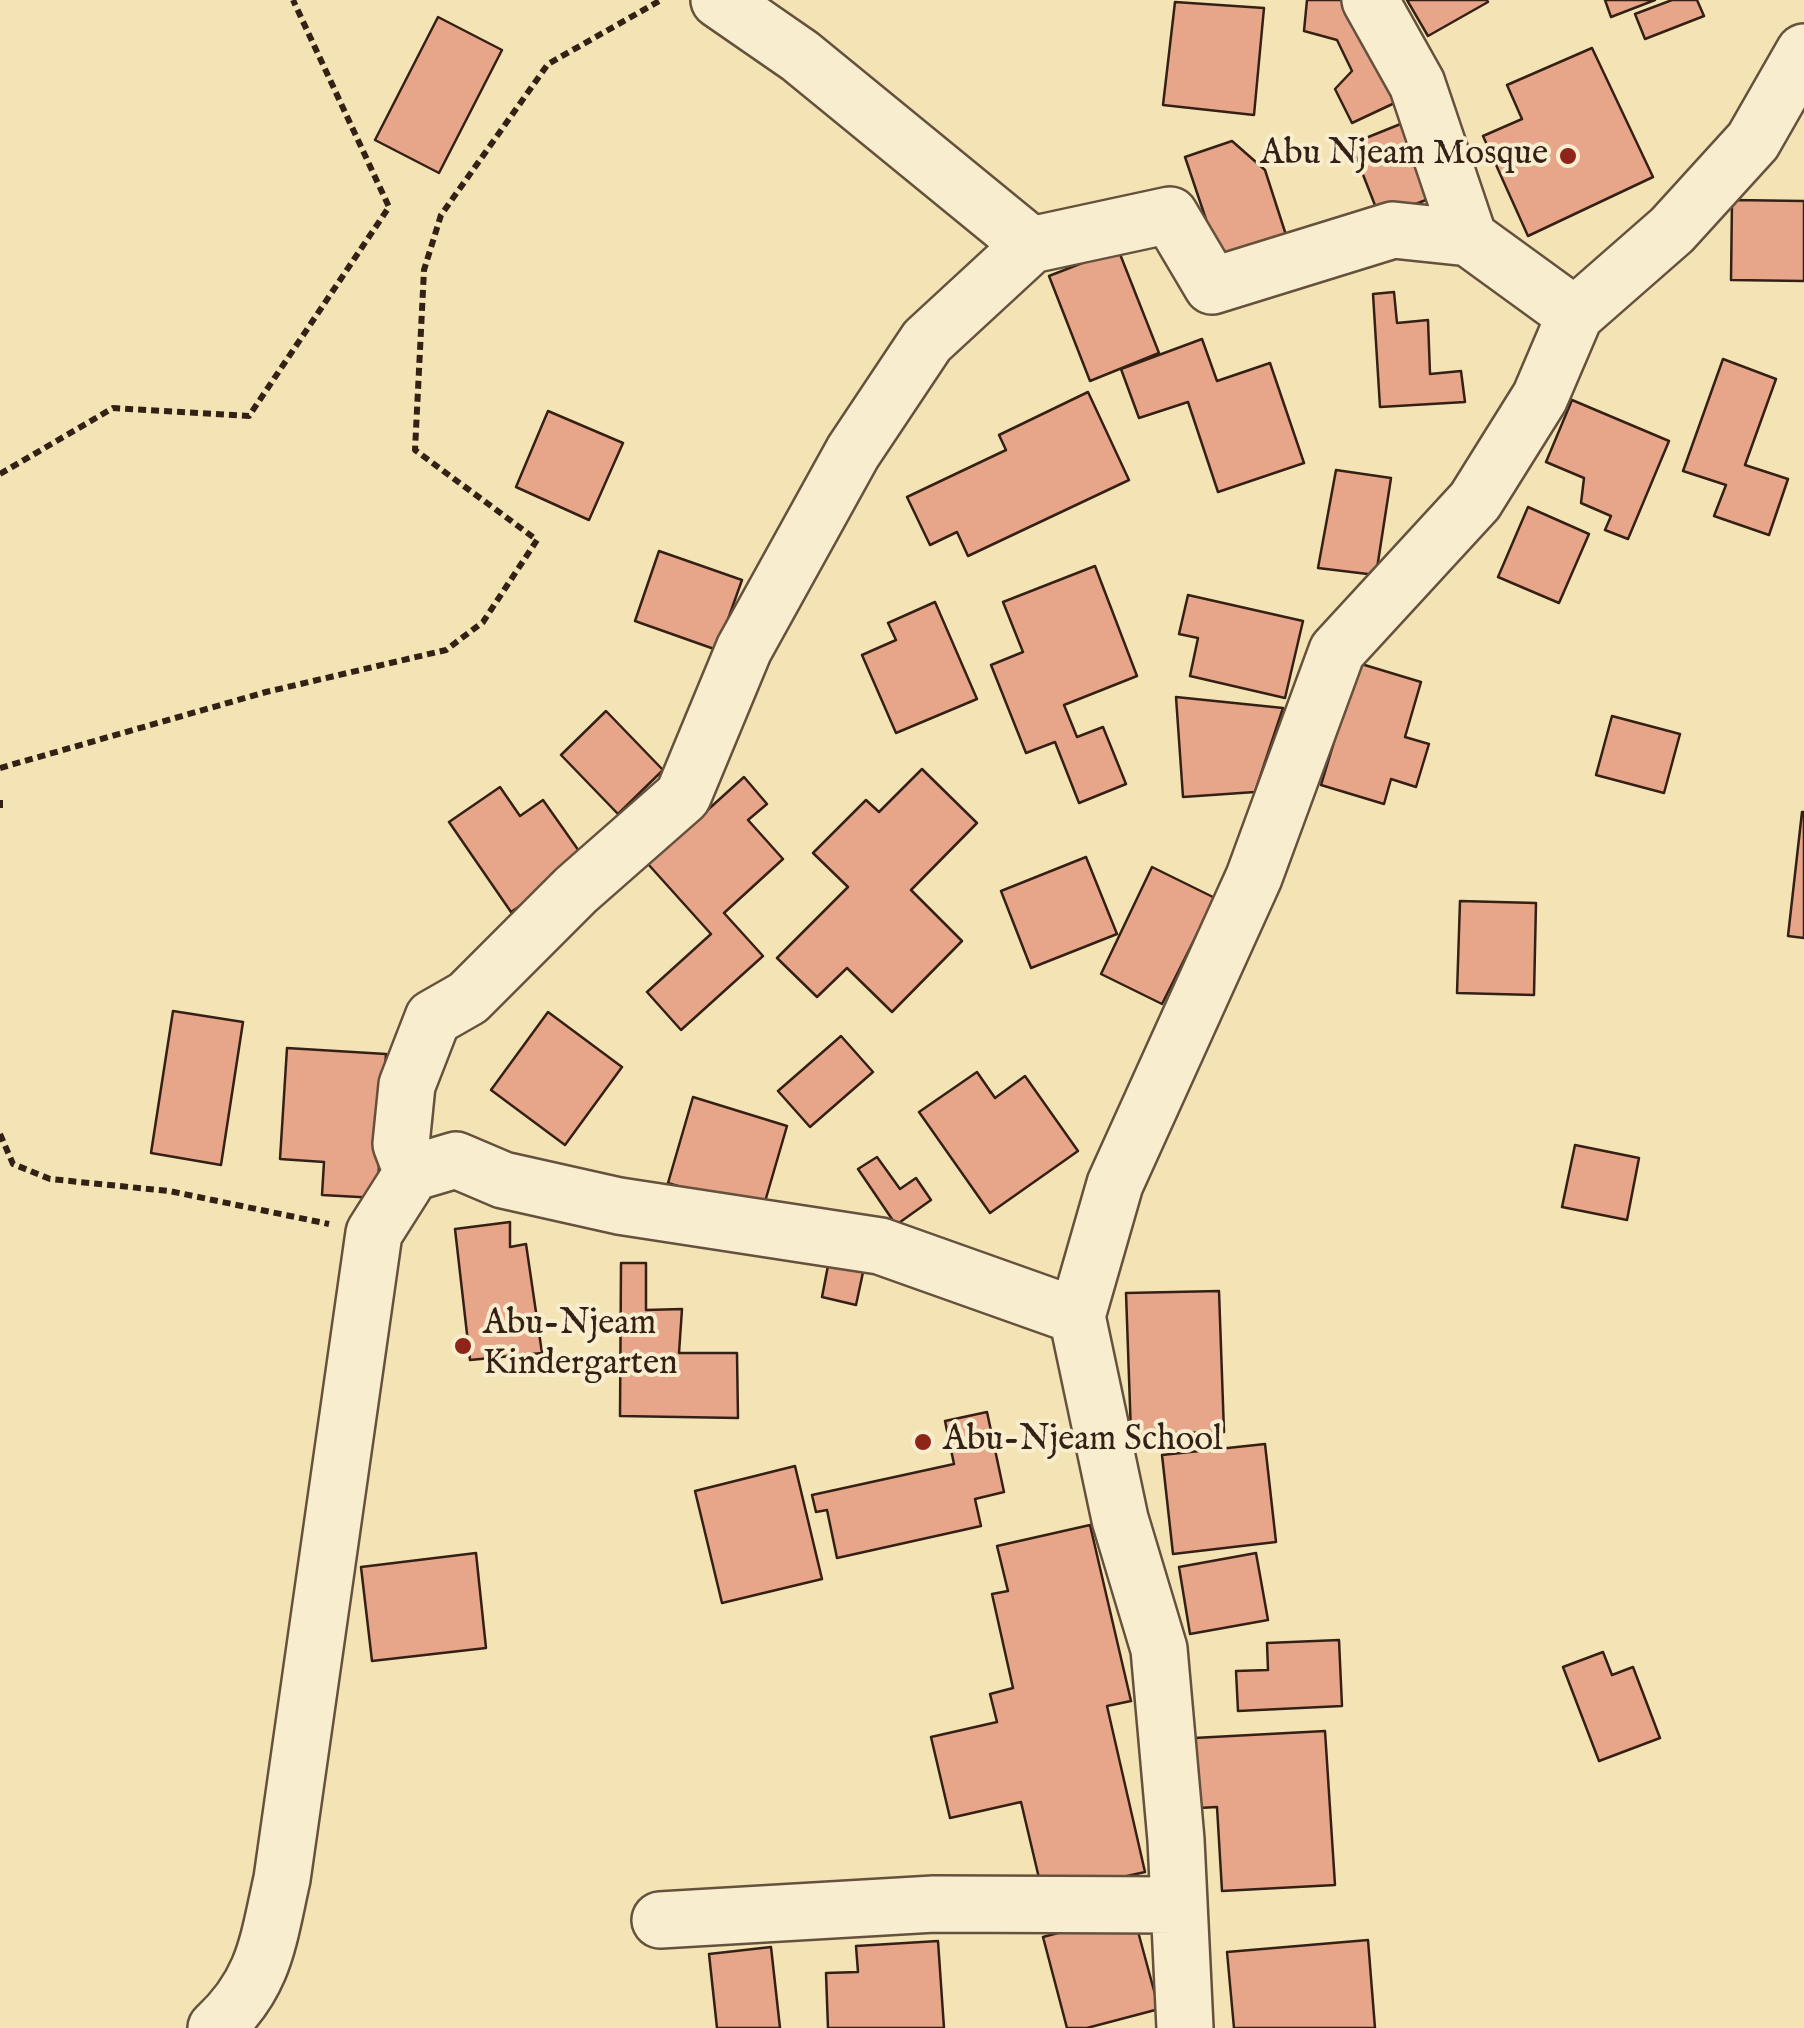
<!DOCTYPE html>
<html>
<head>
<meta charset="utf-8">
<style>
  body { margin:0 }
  canvas { display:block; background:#f4e4b5 }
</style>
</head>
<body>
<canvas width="1804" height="2028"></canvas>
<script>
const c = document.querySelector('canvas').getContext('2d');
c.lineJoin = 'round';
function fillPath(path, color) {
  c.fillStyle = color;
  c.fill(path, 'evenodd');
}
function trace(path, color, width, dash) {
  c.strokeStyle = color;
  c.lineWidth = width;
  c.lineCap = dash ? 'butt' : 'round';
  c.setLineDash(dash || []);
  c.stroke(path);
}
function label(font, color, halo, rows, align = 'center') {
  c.font = font + ' "IM FELL English",serif';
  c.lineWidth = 8;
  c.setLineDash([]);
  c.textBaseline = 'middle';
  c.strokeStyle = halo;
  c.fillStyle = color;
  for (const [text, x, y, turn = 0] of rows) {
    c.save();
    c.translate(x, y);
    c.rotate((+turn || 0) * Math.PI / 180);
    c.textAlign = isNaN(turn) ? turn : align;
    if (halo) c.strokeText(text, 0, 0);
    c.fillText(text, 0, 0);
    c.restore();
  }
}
const building = new Path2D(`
  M1307,0h43l51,100 -49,23 -17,-34 17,-18 -15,-31 -33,-9z
  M1407,0h80l1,2 -60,34z
  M1605,0h50l-44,17z
  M1672,0h25l7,16 -59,23 -10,-25z
  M1175,2l89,6 -10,107 -91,-10z
  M438,17l64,33 -63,123 -64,-33z
  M1592,48l61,129 -125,59 -45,-100 39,-17 -15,-34z
  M1403,123l28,75 -51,20 -29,-74z
  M1232,141l33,29 21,65 -67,23 -34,-101z
  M1732,200l72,1v80l-73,-1z
  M1118,249l41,104 -69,28 -41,-105z
  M1394,292l3,31 31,-3 2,54 31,-3 4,31 -85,5 -7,-113z
  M1202,339l15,42 53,-18 34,100 -86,29 -30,-90 -49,16 -18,-49z
  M1723,359l53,20 -31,86 43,14 -19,56 -55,-19 12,-31 -43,-14z
  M1088,392l41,88 -161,76 -11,-24 -27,13 -23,-48 99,-47 -7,-15z
  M1572,400l97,41 -41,98 -23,-9 6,-14 -30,-13 3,-25 -38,-16z
  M548,411l75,32 -34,77 -73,-33z
  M1336,470l55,8 -15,97 -58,-7z
  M1528,507l61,27 -30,69 -61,-26z
  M659,551l83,29 -25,70 -82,-29z
  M1095,566l42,110 -73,29 13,32 26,-10 23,57 -47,19 -24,-61 -29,11 -35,-88 32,-13 -20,-50z
  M1188,595l115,26 -18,77 -95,-22 8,-38 -19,-4z
  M935,602l42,97 -81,34 -34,-78 34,-15 -8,-17z
  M1358,663l63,19 -16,55 24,7 -13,43 -25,-8 -7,25 -63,-19z
  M1176,697l107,11 -28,84 -72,5z
  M606,711l57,59 -45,44 -57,-59z
  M1612,716l68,18 -16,59 -68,-18z
  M922,769l55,54 -66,67 51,51 -70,71 -45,-44 -30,29 -40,-39 71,-71 -35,-34 53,-53 13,12z
  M744,777l23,27 -19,16 35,39 -59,54 39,43 -82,74 -34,-38 64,-58 -63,-70z
  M500,787l20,29 23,-16 43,61 -75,51 -62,-90z
  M1802,812h2v126l-16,-2z
  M1086,857l31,77 -86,34 -30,-77z
  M1152,867l63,31 -53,106 -61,-30z
  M1460,901l76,2 -2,92 -77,-2z
  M173,1011l70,11 -22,143 -70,-12z
  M548,1012l74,55 -57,78 -74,-55z
  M841,1036l32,36 -63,55 -32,-36z
  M287,1048l99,6 -9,144 -55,-3 2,-33 -44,-3z
  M977,1072l18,26 30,-22 53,75 -88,62 -71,-101z
  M693,1097l94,29 -25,86 -94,-29z
  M1575,1145l64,13 -12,62 -65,-13z
  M877,1157l23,32 16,-11 15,22 -35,25 -38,-56z
  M510,1222v25l16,-3 16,109 -72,7 -15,-131z
  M830,1255l35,8 -9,42 -34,-8z
  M621,1263h25v47l36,-1 -3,44h58l1,65 -118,-2z
  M1219,1291l5,141 -93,2 -5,-141z
  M987,1412l17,80 -29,7 6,27 -144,32 -10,-48 -11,2 -4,-17 142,-31 -9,-43z
  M1265,1444l11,98 -103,12 -11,-99z
  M795,1466l27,113 -100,24 -27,-112z
  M1090,1525l41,176 -24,5 38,166 -102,23 -22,-93 -71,16 -19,-81 66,-15 -7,-28 23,-6 -21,-94 16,-3 -11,-45z
  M476,1553l10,95 -114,13 -11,-94z
  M1256,1553l12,67 -78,14 -11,-67z
  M1339,1640l3,66 -104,5 -2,-40 32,-1 -1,-27z
  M1603,1652l9,23 21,-8 27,71 -61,23 -36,-94z
  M1325,1731l10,154 -113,6 -5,-84 -18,1 -5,-70z
  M1133,1913l26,96 -72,19h-20l-24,-91z
  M1368,1940l7,88h-141l-7,-76z
  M938,1941l6,87h-116l-2,-55 32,-1 -2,-26z
  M771,1947l9,81h-63l-8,-74z`);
fillPath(building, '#e7a689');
trace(building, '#352015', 2.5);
const minor = new Path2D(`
  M719,0l81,56 231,189 139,-30 42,71 181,-56 76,8 106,77
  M1370,0l47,84 52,154
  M412,1173l-11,-29 6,-59 26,-67 35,-20 108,-108 107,-94 61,-147 109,-197 74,-111 104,-96
  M660,1920l274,-16 245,1
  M216,2028c49,-45 52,-87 66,-149l92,-646 38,-60 44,-13 47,20 116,26 261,40 197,70
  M1185,2028l-9,-188 -17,-191 -39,-130 -43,-203 38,-132 139,-307 83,-226 138,-150 65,-104 35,-82 97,-85 81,-89 51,-89`);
trace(minor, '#65513d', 60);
trace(new Path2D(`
  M0,474l113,-66 136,8 140,-209 -96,-207
  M0,768l266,-76 180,-42 37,-28 54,-82 -122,-90 9,-180 17,-55 107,-151 113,-64
  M0,800v8
  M0,1134l13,30 37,15 119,12 160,33`), '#352015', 6, [8, 5]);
trace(minor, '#f8edcf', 55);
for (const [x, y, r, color] of [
  [1568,156,10,"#8f2418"],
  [463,1346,10,"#8f2418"],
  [923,1442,10,"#8f2418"]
]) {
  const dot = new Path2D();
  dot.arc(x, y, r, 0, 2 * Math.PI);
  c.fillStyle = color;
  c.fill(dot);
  trace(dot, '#f8edcf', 4);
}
label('35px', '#352015', '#f8edcf', [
  ["Abu Njeam Mosque",1548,156,"right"],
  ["Abu-Njeam",483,1326],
  ["Kindergarten",483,1366],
  ["Abu-Njeam School",943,1442]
], 'left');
</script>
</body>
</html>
